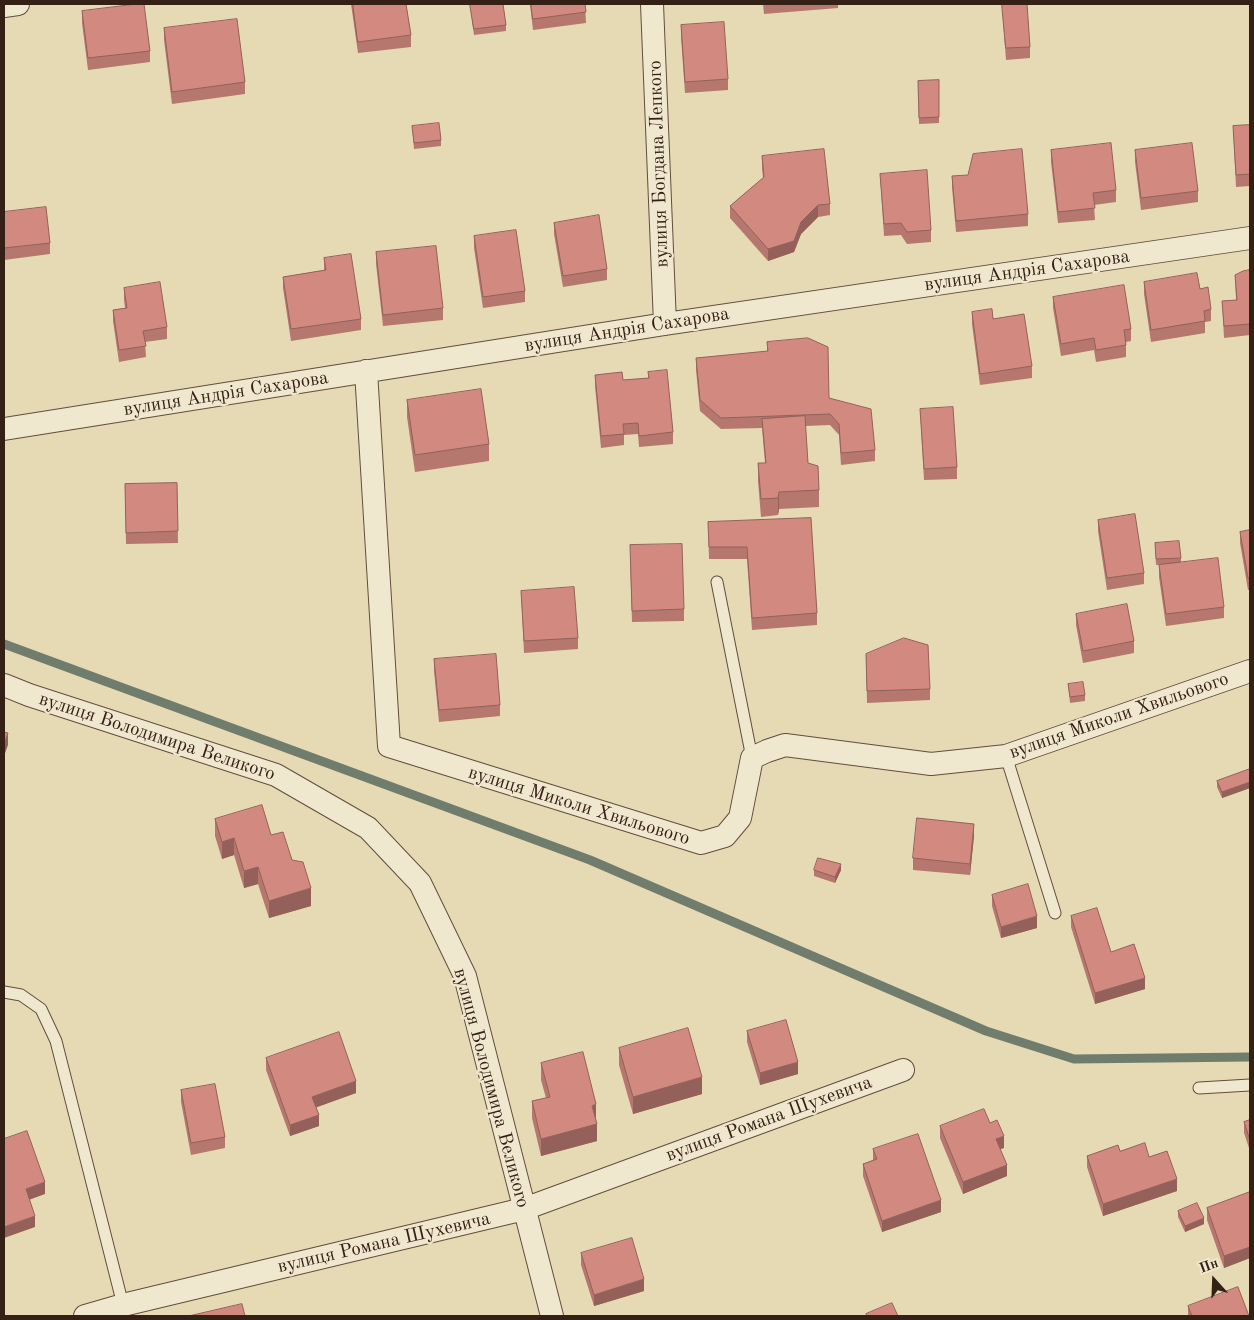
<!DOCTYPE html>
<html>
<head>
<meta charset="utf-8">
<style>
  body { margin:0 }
  #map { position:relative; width:1254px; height:1320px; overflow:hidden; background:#e6dab4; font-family:"Old Standard TT",serif }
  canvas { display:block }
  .frame { position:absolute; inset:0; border:5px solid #352015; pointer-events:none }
  .north { position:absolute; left:1189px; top:1255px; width:50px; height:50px; -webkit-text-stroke:4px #efe7ce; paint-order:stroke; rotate:340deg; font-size:14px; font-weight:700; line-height:20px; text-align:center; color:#352015 }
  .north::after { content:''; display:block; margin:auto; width:18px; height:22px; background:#352015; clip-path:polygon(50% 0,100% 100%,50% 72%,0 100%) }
</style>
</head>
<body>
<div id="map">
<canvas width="1254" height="1320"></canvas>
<div class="frame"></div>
<div class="north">Пн</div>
</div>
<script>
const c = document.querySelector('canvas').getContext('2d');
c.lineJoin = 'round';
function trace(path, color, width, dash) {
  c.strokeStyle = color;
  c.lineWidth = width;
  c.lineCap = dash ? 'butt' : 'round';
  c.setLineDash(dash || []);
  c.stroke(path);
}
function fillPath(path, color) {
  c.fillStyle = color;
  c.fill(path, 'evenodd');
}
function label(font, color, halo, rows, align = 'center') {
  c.font = font + ' "Old Standard TT",serif';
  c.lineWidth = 4.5;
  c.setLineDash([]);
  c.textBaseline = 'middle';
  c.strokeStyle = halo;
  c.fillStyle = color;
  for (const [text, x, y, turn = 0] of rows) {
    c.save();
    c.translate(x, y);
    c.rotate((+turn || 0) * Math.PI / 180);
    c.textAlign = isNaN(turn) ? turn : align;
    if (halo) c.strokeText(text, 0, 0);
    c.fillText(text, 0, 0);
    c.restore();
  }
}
trace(new Path2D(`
  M4,644l586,216 396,171 88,28 176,-2`), '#707d6d', 9);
const service = new Path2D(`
  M717,582l35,176
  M1006,756l49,157
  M4,992l17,3 20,14 15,32 67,264
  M1199,1088l51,-3`);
const minor = new Path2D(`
  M652,4l13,320
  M4,6l14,-2
  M366,371l23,375 312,97 24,-7 15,-18 12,-60 15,-7 18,-6 146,19 75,-8 244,-85
  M4,429l661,-105 585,-86
  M4,685l25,10 247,80 92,53 52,55 45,93 87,340
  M85,1316l38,-11 401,-96 379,-139`);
trace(service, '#614e3d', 13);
trace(minor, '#614e3d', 24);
trace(service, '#efe7ce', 11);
trace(minor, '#efe7ce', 22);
fillPath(new Path2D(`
  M351,4h55l5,31v12l-53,6z
  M470,4h33l3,21v6l-32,4z
  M530,4h55l1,19 -53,7z
  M763,4h75v4l-74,6z
  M1002,4h25l3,43v11l-24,2z
  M82,11l68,40v11l-62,8 -6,-47z
  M681,25l47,54v11l-43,3 -4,-56z
  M164,28l81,54v12l-73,10 -8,-64z
  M939,80v43l-20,1 -1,-43z
  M1250,125v61l-14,1 -3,-61z
  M412,126l29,14v6l-27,3z
  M1051,150l65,40v12l-22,3 1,15 -37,3 -7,-61z
  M1135,150l63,41v11l-57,8 -6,-48z
  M762,156l68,48v11l-12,2 -17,17 -7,18 -26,9 -38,-43v-12l33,-28 -1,-10z
  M880,174l51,56v12l-24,2 -6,-9 -17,1z
  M952,176l76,38v12l-72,6 -4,-45z
  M4,212l46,31v11l-46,6z
  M554,223l53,46v11l-44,7 -9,-53z
  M474,236l51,55v11l-42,6 -9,-60z
  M376,252l67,56v12l-60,6 -7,-62z
  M324,258l37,61v11l-70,11 -8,-53v-11l41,-7z
  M1250,270v65l-26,3 -2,-37 14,-1 -1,-25z
  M1144,282l56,7 11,20v12l-6,1v11l-54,9 -7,-48z
  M124,288l43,39v12l-22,3 1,15 -27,5 -6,-41v-11l12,-2 -1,-8z
  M1053,297l78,32v12l-5,1v15l-30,5 -2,-12 -33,6 -8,-48z
  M972,312l21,7 39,47v12l-52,7 -8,-61z
  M767,342l62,56 46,52v11l-34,4 -2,-30 -9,-10 -25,1 3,37 11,27v17l-40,2 -1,6 -17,2 -3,-36v-18h7l-3,-35 -41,1 -21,-18 -4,-41v-12l71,-6z
  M648,372l25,60v12l-34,3 -1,-13 -14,1v10l-23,3 -6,-62v-11l28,5 25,-2z
  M407,400l82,44v17l-74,11 -8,-55z
  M920,409l37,58v12l-33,1z
  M177,483l1,60 -52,1 -1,-60z
  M811,518l6,95v12l-65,5 -5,-71h-38l-1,-37z
  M1098,520l46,53v11l-37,6 -9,-59z
  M1250,530v60h-2l-8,-47v-11z
  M1155,543l26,15v5l43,44v11l-58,8 -7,-49v-12l8,-1 -11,1z
  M630,557l54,52v12l-52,1z
  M521,591l57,47v11l-54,4z
  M1076,614l58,27v12l-51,10 -7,-38z
  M866,654l64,35v11l-63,3z
  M434,659l66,46v11l-61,6 -5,-51z
  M1068,684l17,11v6l-15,2z
  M1249,698h1v15l-1,-3z
  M1250,769v19l-28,10 -5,-11v-6z
  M215,819l56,16 40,71 -42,12 -11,-34 -14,4 -10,-33 -12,4 -7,-23z
  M974,836l-4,39 -57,-5v-12z
  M814,870h27l-6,13 -21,-7z
  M992,895l45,33 -36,10 -9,-32z
  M1071,916l40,36 34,37 -50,15 -24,-77z
  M747,1031l51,43 -38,11 -13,-43z
  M619,1048l83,46 -69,20 -14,-49z
  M266,1058l90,35 -40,14 3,19 -29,10 -24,-66z
  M541,1063l55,56 1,22 -56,15 -9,-38v-17l14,-3 -5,-18z
  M181,1090l44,47v11l-34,7 -10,-53z
  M1250,1120v31l-6,-18v-11z
  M990,1123l14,25 -4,1 7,27 -44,18 -23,-56v-12z
  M873,1149l68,63 -59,20 -19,-56v-12l10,-4z
  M1120,1151l29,6 28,34 -74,25 -16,-49v-11z
  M1250,1192v66l-26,10 -17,-48v-12z
  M1178,1211l26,13 -19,8 -7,-15z
  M581,1253l63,38 -50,15 -13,-41z
  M1188,1306l61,10h-61z`), '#b5776e');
fillPath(new Path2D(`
  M818,205v12l-17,17 -7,18 -26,9v-12l33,-27z
  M779,492v17l-1,6v-17z
  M8,733v12l-4,11v-12z
  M1250,782v6l-28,10v-6z
  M974,824v12l-4,39v-11z
  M234,838v17l-12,4v-17z
  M841,864v6l-6,13v-6z
  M258,867v17l-14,4v-17z
  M311,888v18l-42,12v-17z
  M1037,916v12l-36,10v-11z
  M1145,978v11l-50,15v-11z
  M798,1062v12l-38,11v-12z
  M702,1077v17l-69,20v-17z
  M356,1081v12l-44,16v-12z
  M596,1104v17l-4,-15z
  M319,1115v11l-29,10v-11z
  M597,1124v17l-56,15v-17z
  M1004,1136v12l-8,2v-11z
  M1007,1165v11l-44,18v-12z
  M1177,1179v12l-74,25v-12z
  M45,1182v12l-19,7v-12z
  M941,1200v12l-59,20v-11z
  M35,1216v11l-31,11v-11z
  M1204,1218v6l-19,8v-6z
  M1250,1247v11l-26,10v-12z
  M644,1279v12l-50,15v-11z`), '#93615a');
const building = new Path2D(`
  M137,4h7l6,47 -62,7 -6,-47z
  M353,4h53l5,31 -53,7z
  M470,4h33l3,21 -32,4z
  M531,4h54l1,8 -53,7z
  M1002,4h25l3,43 -24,1z
  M237,19l8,63 -73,10 -8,-64z
  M724,22l4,57 -43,3 -4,-57z
  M939,80v37l-20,1 -1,-37z
  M439,123l2,17 -27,3 -2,-17z
  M1250,125v49l-14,1 -3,-49z
  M1111,143l5,47 -23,3 2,15 -37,4 -7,-62z
  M1192,143l6,48 -57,7 -6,-48z
  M824,149l6,55 -12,1 -17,17 -7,19 -26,8 -38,-43 34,-29 -2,-21z
  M1022,149l6,65 -72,7 -4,-45 16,-1 5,-21z
  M927,170l4,60 -24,2 -6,-9 -17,1 -4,-50z
  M46,207l4,36 -46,5v-36z
  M599,215l8,54 -44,7 -9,-53z
  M516,230l9,61 -42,6 -9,-61z
  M436,246l7,62 -60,7 -7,-63z
  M351,254l10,65 -70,10 -8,-52 43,-7 -2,-12z
  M1250,270v54l-26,2 -2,-25 15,-1 -2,-25 8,-4z
  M1197,273l3,16 8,-2 3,22 -7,2 1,10 -54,9 -7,-48z
  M160,282l7,45 -24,4 3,15 -27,4 -6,-40 14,-2 -3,-20z
  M1124,285l7,44 -7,1 2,15 -30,5 -2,-12 -33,6 -8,-47z
  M992,309l1,10 31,-5 8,52 -52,8 -8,-62z
  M808,338l20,9 1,51 42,11 4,41 -34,3 -2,-29 -9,-10 -109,4 -21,-18 -4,-42 72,-7 -1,-9z
  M667,370l6,62 -34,4 -1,-13 -15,1 1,10 -23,2 -6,-61 27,-3 1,8 26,-2 -1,-6z
  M481,389l8,55 -74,11 -8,-55z
  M953,407l4,60 -33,2 -4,-60z
  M805,416l3,47 10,3 1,24 -40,2 -1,6 -17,1 -3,-36h8l-4,-44z
  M177,483l1,48 -52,2 -1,-49z
  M1135,514l9,59 -37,5 -9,-58z
  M811,518l6,95 -65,5 -5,-71h-38l-1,-25z
  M1250,530v48h-2l-8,-46z
  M1179,541l2,17 -25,1 -1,-16z
  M682,544l2,65 -52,2 -2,-66z
  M1218,558l6,49 -58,7 -7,-49z
  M574,587l4,51 -54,3 -3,-50z
  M1127,604l7,37 -51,10 -7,-37z
  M904,638l24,7 2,44 -63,2 -1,-37z
  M496,654l4,51 -61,5 -5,-51z
  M1083,682l2,13 -15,2 -2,-13z
  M4,732l4,1 -4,11z
  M1250,769v13l-28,10 -5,-11z
  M262,805l9,30 12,-3 9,28 11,2 8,26 -42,13 -11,-34 -14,4 -10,-33 -12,4 -7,-23z
  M917,818l57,6 -4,40 -57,-6z
  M818,858l23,6 -6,13 -21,-7z
  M1028,884l9,32 -36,11 -9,-32z
  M1097,908l14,44 23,-8 11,34 -50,15 -24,-77z
  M786,1020l12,42 -38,11 -13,-42z
  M688,1028l14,49 -69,20 -14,-49z
  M339,1032l17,49 -44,16 7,18 -29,10 -24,-67z
  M583,1052l13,52 -4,2 5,18 -56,15 -9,-38 18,-4 -9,-34z
  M215,1084l10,53 -34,6 -10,-53z
  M984,1109l6,14 7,-3 7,16 -8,3 11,26 -44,17 -23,-56z
  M1250,1120v20l-6,-18z
  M27,1131l18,51 -19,7 9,27 -31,11v-88z
  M918,1134l23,66 -59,21 -19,-57 14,-5 -4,-10z
  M1145,1143l4,14 18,-6 10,28 -74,25 -16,-48 31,-11 2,6z
  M1250,1192v55l-26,9 -17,-48z
  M1197,1203l7,15 -19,8 -7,-15z
  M632,1238l12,41 -50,16 -13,-42z
  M1238,1287l11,29h-57l-4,-10z
  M892,1303l6,13h-31l-1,-2z
  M242,1304l3,12h-56z`);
fillPath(building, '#d28a80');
trace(building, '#93615a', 1);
label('19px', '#352015', '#efe7ce', [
  ["вулиця Богдана Лепкого",659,164,-92],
  ["вулиця Андрія Сахарова",1027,271,-8],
  ["вулиця Андрія Сахарова",627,330,-9],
  ["вулиця Андрія Сахарова",226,394,-9],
  ["вулиця Миколи Хвильового",1119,716,-19],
  ["вулиця Володимира Великого",157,737,18],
  ["вулиця Миколи Хвильового",579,806,17],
  ["вулиця Володимира Великого",491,1088,75],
  ["вулиця Романа Шухевича",769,1119,-20],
  ["вулиця Романа Шухевича",384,1243,-13]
]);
</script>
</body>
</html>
